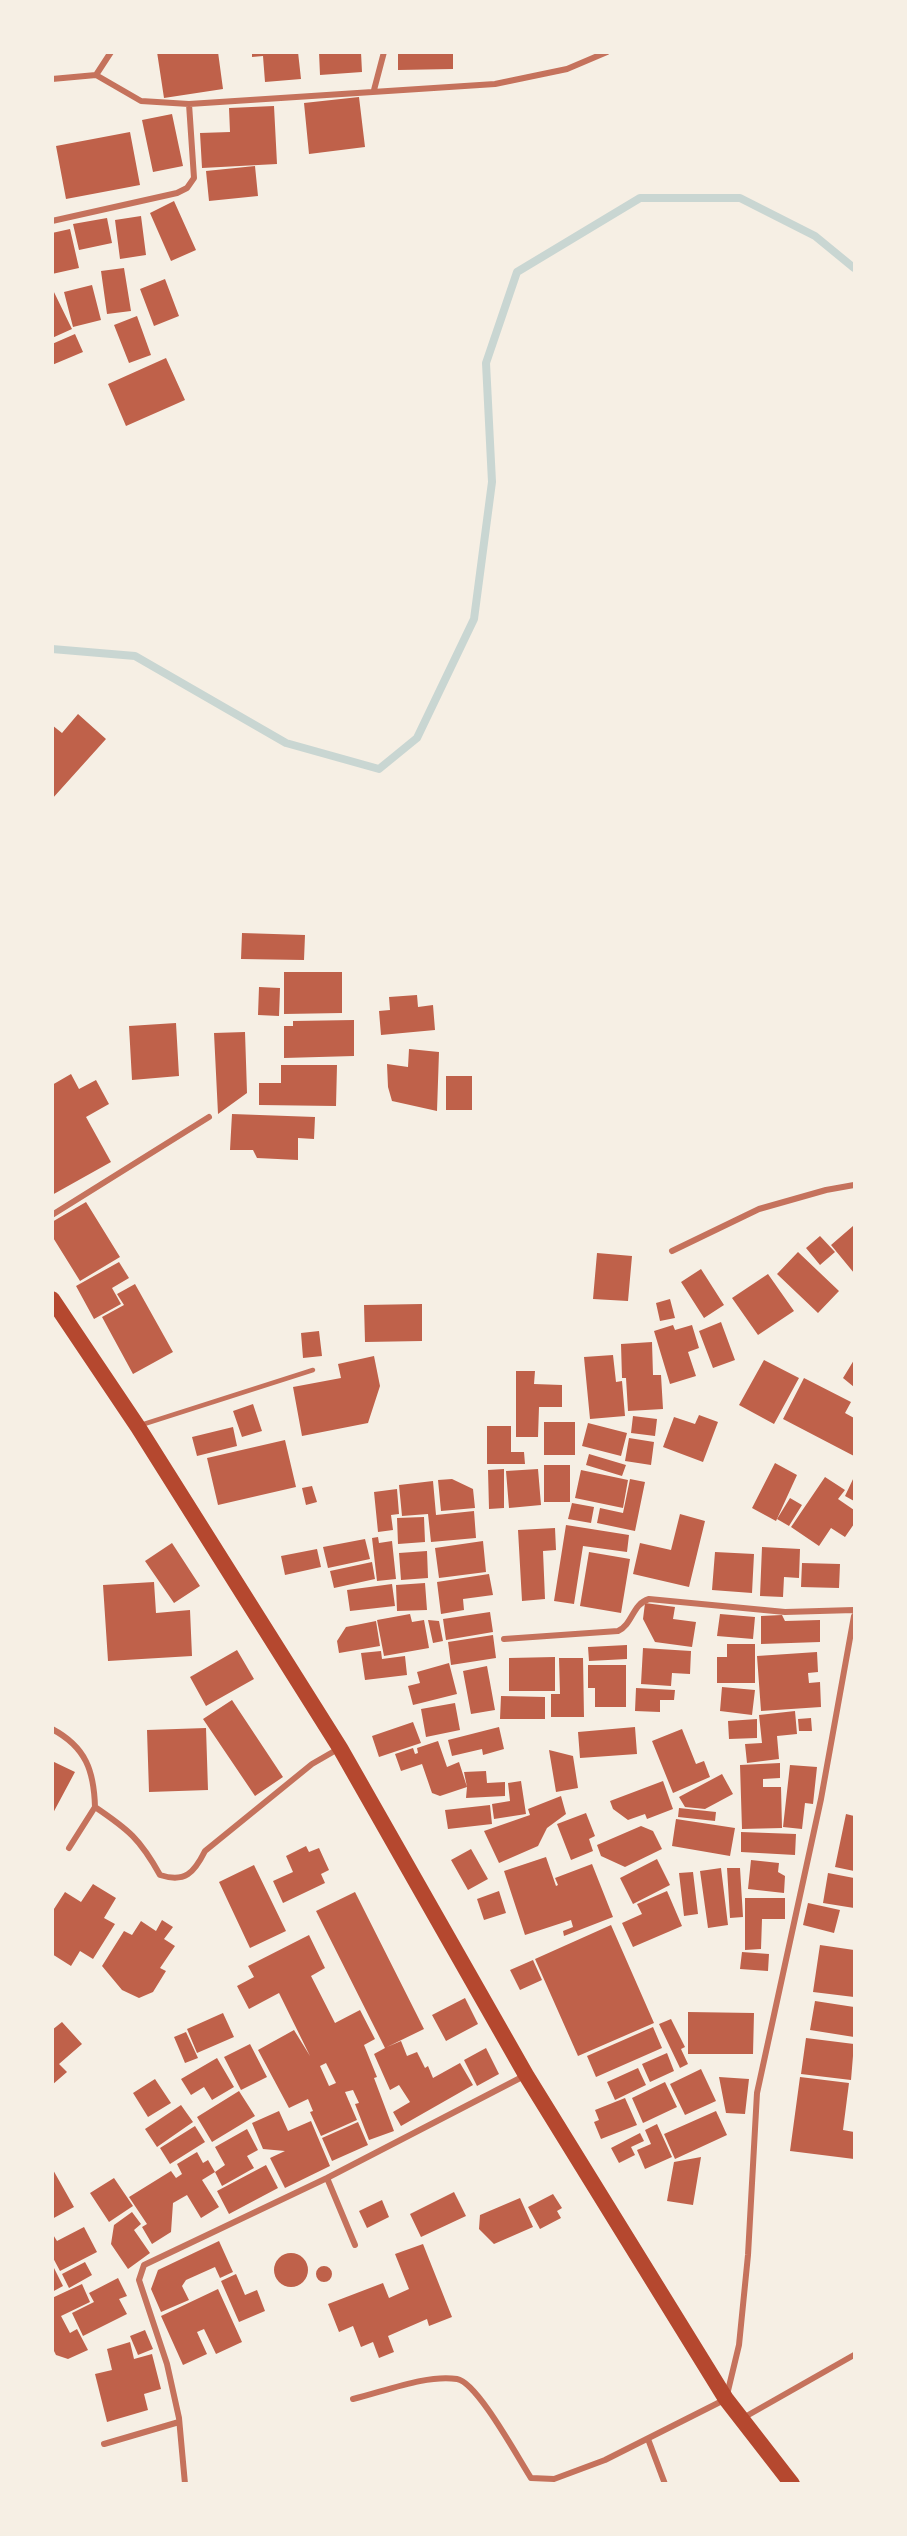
<!DOCTYPE html>
<html>
<head>
<meta charset="utf-8">
<style>
  body { margin:0 }
  #map { position:relative; width:907px; height:2536px; overflow:hidden; background:#f6efe4; font-family:Signika,sans-serif }
  canvas { display:block }
  .frame { position:absolute; inset:0; border:54px solid #f6efe4; pointer-events:none }
</style>
</head>
<body>
<div id="map">
<canvas width="907" height="2536"></canvas>
<div class="frame"></div>
</div>
<script>
const c = document.querySelector('canvas').getContext('2d');
c.lineJoin = 'round';
function trace(path, color, width, dash) {
  c.strokeStyle = color;
  c.lineWidth = width;
  c.lineCap = dash ? 'butt' : 'round';
  c.setLineDash(dash || []);
  c.stroke(path);
}
function fillPath(path, color) {
  c.fillStyle = color;
  c.fill(path, 'evenodd');
}
trace(new Path2D(`
  M52,649l83,7 151,87 93,26 38,-31 57,-119 18,-137 -6,-119 31,-91 123,-74h100l75,38 39,32`), '#c9d6d2', 8);
fillPath(new Path2D(`
  M157,52h61l5,37 -59,9z
  M252,52h46l3,27 -36,3 -2,-26 -11,1z
  M319,52h42l1,20 -42,3z
  M398,52h55v17l-55,1z
  M359,97l6,50 -56,7 -5,-51z
  M274,106l3,58 -75,4 -2,-35 30,-1 -1,-24z
  M172,114l11,52 -30,6 -11,-52z
  M130,132l10,53 -74,14 -10,-53z
  M255,166l3,30 -49,5 -3,-30z
  M174,201l22,49 -25,11 -21,-48z
  M141,216l5,39 -26,4 -5,-39z
  M107,218l5,25 -33,7 -6,-26z
  M70,229l9,39 -27,6v-41z
  M124,268l7,43 -24,3 -6,-43z
  M165,279l14,37 -25,10 -14,-37z
  M92,285l9,35 -28,7 -9,-35z
  M52,288l20,41 -20,9z
  M137,316l14,39 -22,8 -15,-38z
  M75,334l8,18 -31,13v-21z
  M166,358l19,42 -59,26 -18,-42z
  M78,714l28,25 -54,60v-74l10,8z
  M242,933l63,2 -1,25 -63,-1z
  M284,972h58v41l-58,1z
  M259,987l21,1 -1,28 -21,-1z
  M417,995l1,12 15,-2 2,25 -54,5 -2,-24 11,-1 -1,-13z
  M354,1020v36l-70,2v-32h9v-5z
  M176,1023l3,53 -47,4 -3,-54z
  M245,1032l2,61 -29,21 -4,-81z
  M409,1049l30,3 -2,59 -45,-10 -4,-14 -1,-23 21,3z
  M281,1065h56l-1,41 -77,-1v-22h22z
  M71,1074l8,15 17,-9 13,24 -23,13 25,45 -59,33v-110z
  M446,1076h26v34h-26z
  M232,1114l83,3 -1,22 -16,-1v22l-41,-2 -4,-8h-23z
  M86,1202l34,55 -40,24 -28,-45v-14z
  M853,1226l1,1v46l-23,-28z
  M820,1236l15,16 -15,13 -14,-17z
  M798,1252l41,39 -21,22 -41,-39z
  M597,1253l35,3 -4,45 -35,-2z
  M119,1262l10,16 -17,10 9,16 -27,15 -18,-33z
  M701,1269l23,36 -20,13 -23,-36z
  M768,1274l26,37 -36,24 -26,-37z
  M135,1284l38,68 -40,22 -31,-57 22,-12 -7,-11z
  M670,1299l5,19 -15,3 -4,-18z
  M422,1304v37l-57,1 -1,-37z
  M721,1322l14,38 -22,8 -14,-37z
  M673,1325l2,5 17,-5 7,23 -11,4 8,24 -26,8 -16,-53z
  M319,1331l3,25 -19,2 -2,-25z
  M652,1342l1,33h8l2,34 -35,2 -2,-33h-4l-1,-34z
  M613,1355l3,27 6,-1 3,35 -35,3 -6,-62z
  M374,1356l6,30 -12,37 -66,13 -9,-49 48,-9 -3,-14z
  M764,1360l35,18 -25,46 -35,-19z
  M854,1360v27l-11,-9z
  M516,1371h19l-1,13 28,1v22h-23l-1,30h-22z
  M804,1378l47,24 -6,11 9,5v38l-71,-37z
  M253,1404l9,27 -20,6 -9,-26z
  M699,1415l19,7 -15,40 -40,-15 11,-30 21,7z
  M633,1416l24,3 -2,17 -24,-3z
  M544,1422h31v33h-31z
  M588,1423l39,10 -6,23 -39,-10z
  M487,1426h24v26h13l1,12h-38z
  M233,1427l4,19 -40,10 -5,-19z
  M629,1438l25,4 -3,23 -26,-4z
  M285,1440l11,47 -78,18 -11,-47z
  M589,1454l37,11 -4,11 -36,-11z
  M775,1463l22,12 -21,46 -24,-13z
  M544,1465h26v37h-26z
  M504,1469v39l-15,1 -1,-39z
  M538,1469l3,36 -32,3 -3,-37z
  M581,1470l47,10 -5,28 -48,-10z
  M825,1477l20,13 -7,9 16,11v14l-9,13 -14,-9 -12,18 -28,-19z
  M854,1477v24l-9,-5z
  M452,1479l21,10 2,19 -34,3 -3,-31z
  M630,1479l15,3 -10,49 -38,-8 3,-15 23,5z
  M433,1481l3,34 38,-4 2,27 -45,4 -3,-28 -26,2 -3,-31z
  M312,1486l5,16 -11,3 -4,-17z
  M397,1489l2,25 -8,1 2,15 -15,2 -4,-40z
  M790,1498l12,7 -13,21 -12,-7z
  M572,1503l22,4 -3,16 -23,-4z
  M680,1514l25,7 -16,66 -56,-13 7,-31 31,7z
  M424,1517l1,25 -27,2 -1,-26z
  M566,1525l63,10 -2,17 -44,-6 -9,58 -20,-3z
  M555,1528l1,22 -13,1 2,48 -23,2 -4,-71z
  M378,1537l1,6 13,-2 4,38 -19,2 -5,-43z
  M365,1539l5,20 -42,9 -5,-21z
  M483,1541l3,31 -47,6 -4,-30z
  M172,1543l28,43 -26,17 -29,-42z
  M762,1547l38,2 -1,29 -15,-1 -1,20 -23,-1z
  M317,1549l4,18 -36,8 -4,-19z
  M427,1551l1,27 -27,2 -2,-27z
  M589,1552l41,7 -9,54 -41,-7z
  M715,1552l39,2 -2,39 -40,-3z
  M372,1562l3,17 -41,9 -4,-17z
  M802,1563l38,1 -1,24 -38,-1z
  M489,1574l4,21 -30,4 1,11 -23,4 -4,-32z
  M154,1582l2,31 34,-3 2,46 -84,5 -5,-76z
  M425,1583l2,27 -30,1 -1,-26z
  M392,1584l3,22 -45,5 -3,-21z
  M645,1603l30,4 -2,12 23,3 -4,25 -37,-5 -12,-23z
  M490,1612l3,20 -47,8 -3,-21z
  M410,1614l2,8 12,-2 5,28 -45,8 -7,-36z
  M720,1614l35,3 -2,22 -36,-3z
  M782,1615l3,6 35,-1v22l-59,2v-28z
  M428,1620l11,1 4,20 -10,2z
  M376,1621l4,25 -41,7 -2,-12 9,-14z
  M493,1635l3,23 -45,7 -3,-23z
  M727,1644h28v39h-38v-26h10z
  M627,1645v14l-38,2 -1,-14z
  M643,1648l48,3 -1,23 -18,-1 -1,13 -30,-2z
  M237,1650l17,29 -48,27 -16,-29z
  M381,1651l1,8 23,-3 2,19 -42,5 -4,-27z
  M817,1652l1,20 -10,1 1,10 11,-1 1,25 -60,4 -4,-55z
  M555,1657v34h-46v-33z
  M559,1658h24l1,59h-33v-23h9z
  M449,1663l8,31 -44,11 -5,-19 12,-3 -3,-11z
  M588,1665h38v42h-31v-19h-7z
  M487,1666l8,44 -24,4 -8,-43z
  M722,1687l33,3 -3,25 -32,-4z
  M636,1688l39,2 -1,10h-14v12l-25,-1z
  M501,1696l44,1v22h-45z
  M232,1700l51,77 -28,19 -52,-77z
  M455,1703l5,27 -34,7 -5,-28z
  M795,1711l2,23 -20,2 2,23 -32,4 -2,-19 17,-1 -3,-28z
  M811,1718l1,13h-13l-1,-12z
  M757,1719v19l-28,1 -1,-18z
  M413,1722l8,21 -42,14 -7,-21z
  M499,1727l5,22 -21,6 -1,-6 -30,7 -4,-16z
  M635,1727l2,27 -57,4 -2,-26z
  M206,1728l2,62 -59,2 -2,-62z
  M682,1729l14,35 8,-3 6,16 -37,16 -21,-52z
  M438,1741l9,26 12,-5 8,25 -27,9 -8,-3 -10,-29 -21,7 -6,-17 18,-6 2,6 3,-1 -1,-5z
  M549,1750l24,6 5,32 -22,4z
  M52,1761l23,11 -23,43z
  M780,1763v15l-17,1v8h18l1,41 -40,1 -2,-64z
  M790,1765l27,2 -4,37 -8,-1 -3,26 -19,-2z
  M486,1771l1,12 18,-1v14l-39,2 1,-11 -3,-15z
  M722,1774l11,20 -28,15 -20,-2 -6,-10z
  M521,1781l5,33 -32,5 -2,-15 18,-3 -2,-18z
  M663,1781l10,28 -26,10 -2,-5 -17,6 -15,-11 -3,-8z
  M561,1796l5,18 -19,14 -9,18 -39,17 -15,-32 46,-16 -2,-6z
  M490,1805l2,19 -44,5 -3,-19z
  M679,1808l37,4 -1,9 -37,-4z
  M586,1813l9,23 -6,3 4,12 -22,9 -14,-36z
  M846,1814l8,2v55l-19,-4z
  M676,1819l59,9 -5,28 -58,-10z
  M641,1826l12,5 9,18 -37,18 -24,-11 -4,-11z
  M741,1832l55,2 -1,21 -54,-3z
  M306,1846l3,6 10,-4 10,22 -8,4 4,9 -42,20 -10,-22 20,-9 -7,-16z
  M471,1849l17,30 -20,11 -17,-30z
  M546,1857l10,29 2,-1 -3,-7 37,-14 21,53 -49,19 -1,-5 10,-4 -2,-7 -46,15 -21,-64z
  M657,1859l13,26 -37,19 -13,-26z
  M751,1860l28,3 -1,9 7,4 -1,17 -36,-4z
  M254,1865l32,66 -36,17 -31,-66z
  M721,1868l7,57 -20,3 -8,-57z
  M727,1868h13l3,49 -13,1z
  M693,1872l5,42 -14,2 -5,-43z
  M828,1873l26,5v30l-31,-5z
  M93,1884l23,14 -12,20 11,6 -22,35 -13,-8 -9,15 -19,-12v-42l13,-20 16,10z
  M499,1891l7,22 -22,7 -7,-21z
  M667,1891l15,35 -49,21 -11,-24 20,-9 -5,-10z
  M355,1892l69,137 -37,18 14,-6 6,15 10,-4 8,16 3,-2 5,12 27,-15 13,22 -72,41 -8,-14 17,-10 -11,-17 -9,5 -16,-36 11,-6 -69,-137z
  M745,1898h40v21h-23l-1,30 -16,1z
  M808,1903l32,7 -6,23 -31,-8z
  M162,1920l11,7 -9,12 11,7 -15,22 6,3 -13,21 -14,6 -17,-8 -20,-24 22,-35 8,4 9,-14 15,10z
  M611,1925l43,98 -76,33 -43,-97z
  M309,1935l16,33 -14,8 24,47 25,-13 15,29 -11,6 13,32 -3,1 20,53 -25,9 -14,-36 4,-1 -6,-13 -8,2 12,28 -36,16 -11,-24 3,-1 -5,-12 -19,9 -31,-58 36,-20 16,26 -31,-63 -30,16 -12,-23 17,-9 -6,-11zM326,2063l10,20 -7,3 -9,-20z
  M820,1945l34,5v47l-41,-5z
  M742,1952l27,2 -1,17 -28,-2z
  M533,1960l9,20 -22,10 -10,-20z
  M465,1998l13,26 -32,17 -14,-26z
  M815,2001l39,6v30l-44,-7z
  M688,2012l66,1 -1,41h-65z
  M223,2013l11,24 -37,16 -10,-24z
  M671,2019l14,28 -4,2 7,15 -8,4 -21,-44z
  M62,2022l20,22 -23,20 8,8 -15,13v-55z
  M653,2027l9,21 -66,29 -9,-21z
  M186,2032l12,26 -13,5 -11,-26z
  M806,2038l48,6 -3,36 -50,-6z
  M250,2044l17,33 -26,13 -17,-33z
  M486,2048l13,26 -22,12 -13,-26z
  M667,2053l7,18 -24,11 -8,-18z
  M217,2058l17,29 -22,13 -8,-13 -13,8 -10,-16z
  M638,2068l8,17 -31,15 -8,-18z
  M701,2069l15,32 -31,14 -15,-31z
  M719,2077l30,2 -4,35 -19,-1z
  M800,2077l49,6 -6,47 11,2v27l-64,-8z
  M155,2079l16,24 -23,14 -15,-24z
  M665,2082l12,25 -34,16 -11,-25z
  M239,2091l16,25 -43,26 -15,-25z
  M625,2098l12,27 -36,14 -7,-17 5,-2 -4,-10z
  M181,2105l12,17 -36,25 -12,-18z
  M279,2111l9,20 23,-10 19,45 -45,22 -15,-30 15,-7 -22,-2 -11,-26z
  M716,2111l11,24 -52,24 -11,-25z
  M358,2122l10,23 -36,16 -10,-23z
  M657,2124l15,33 -27,12 -8,-19 14,-6 -6,-14z
  M195,2126l10,16 -35,22 -10,-16z
  M247,2129l11,21 -11,6 7,12 -32,18 -7,-14 10,-7 -10,-18z
  M640,2133l4,8 -13,6 4,8 -16,8 -8,-15z
  M197,2152l6,11 5,-3 7,12 -13,8 17,27 -18,11 -14,-23 -14,8 -2,29 -19,12 -10,-17 5,-3 -18,-27 42,-26 5,7 6,-4 -5,-10z
  M701,2157l-8,48 -26,-4 7,-39z
  M266,2165l12,23 -49,26 -12,-23z
  M52,2168l22,39 -22,12z
  M114,2178l19,28 -24,16 -19,-29z
  M454,2192l12,24 -45,21 -11,-23z
  M553,2194l9,14 -5,3 4,7 -21,11 -12,-22z
  M520,2198l13,29 -39,17 -15,-15 1,-14z
  M382,2200l7,17 -22,11 -8,-17z
  M132,2212l9,12 -7,6 16,23 -22,16 -17,-25 3,-19z
  M84,2227l13,25 -37,19 -8,-15v-23l5,8z
  M219,2241l14,31 -13,6 -5,-11 -29,13 -4,6 7,14 -28,12 -10,-23 7,-19z
  M423,2244l29,73 -23,9 -2,-7 -39,17 6,16 -15,6 -6,-16 -12,5 -8,-21 -14,6 -11,-28 55,-21 6,15 20,-9 -14,-35z
  M274 2270a17 17 0 1 1 34 0a17 17 0 1 1-34 0Z
  M85,2262l7,13 -23,13 -7,-14z
  M52,2264l11,22 -11,6z
  M316 2274a8 8 0 1 1 16 0a8 8 0 1 1-16 0Z
  M236,2274l9,21 12,-5 8,21 -26,11 -18,-41z
  M118,2278l9,18 -8,3 8,15 -44,22 -11,-23 22,-11 -5,-9z
  M82,2284l8,18 -29,14 9,17 7,-4 11,21 -20,9 -12,-4 -4,-8v-49z
  M218,2289l24,53 -26,12 -12,-25 -7,3 10,22 -24,11 -22,-49z
  M145,2330l8,19 -15,6 -8,-19z
  M130,2342l4,17 18,-5 9,35 -17,5 4,16 -41,12 -12,-48 17,-4 -5,-21z`), '#bf614a');
trace(new Path2D(`
  M141,1425l172,-55`), '#c5725c', 4.5);
trace(new Path2D(`
  M96,75l15,-23
  M52,79l44,-4 45,26 48,3 306,-20 72,-15 40,-17
  M374,90l10,-38
  M52,221l125,-28 10,-5 7,-10 -5,-74
  M52,1215l157,-98
  M672,1251l87,-42 67,-19 28,-5
  M504,1639l114,-8c15,-7 14,-27 31,-32l136,13 69,-2
  M52,1729c34,18 42,42 43,78
  M69,1848l26,-41c34,23 45,32 65,68 25,8 34,-2 45,-24l107,-87 26,-15
  M327,2178l28,67
  M353,2399c30,-7 74,-25 104,-20 20,3 61,79 74,99l23,1 51,-19 121,-61 13,-54 9,-90 9,-162 64,-294 33,-183
  M743,2418l111,-63
  M648,2439l17,45
  M104,2444l75,-22
  M185,2484l-6,-66 -12,-54 -28,-84 5,-15 183,-87 199,-103`), '#c5725c', 6);
trace(new Path2D(`
  M52,1299l86,128 202,321 186,327 200,324 66,85`), '#b5482f', 16);
</script>
</body>
</html>
